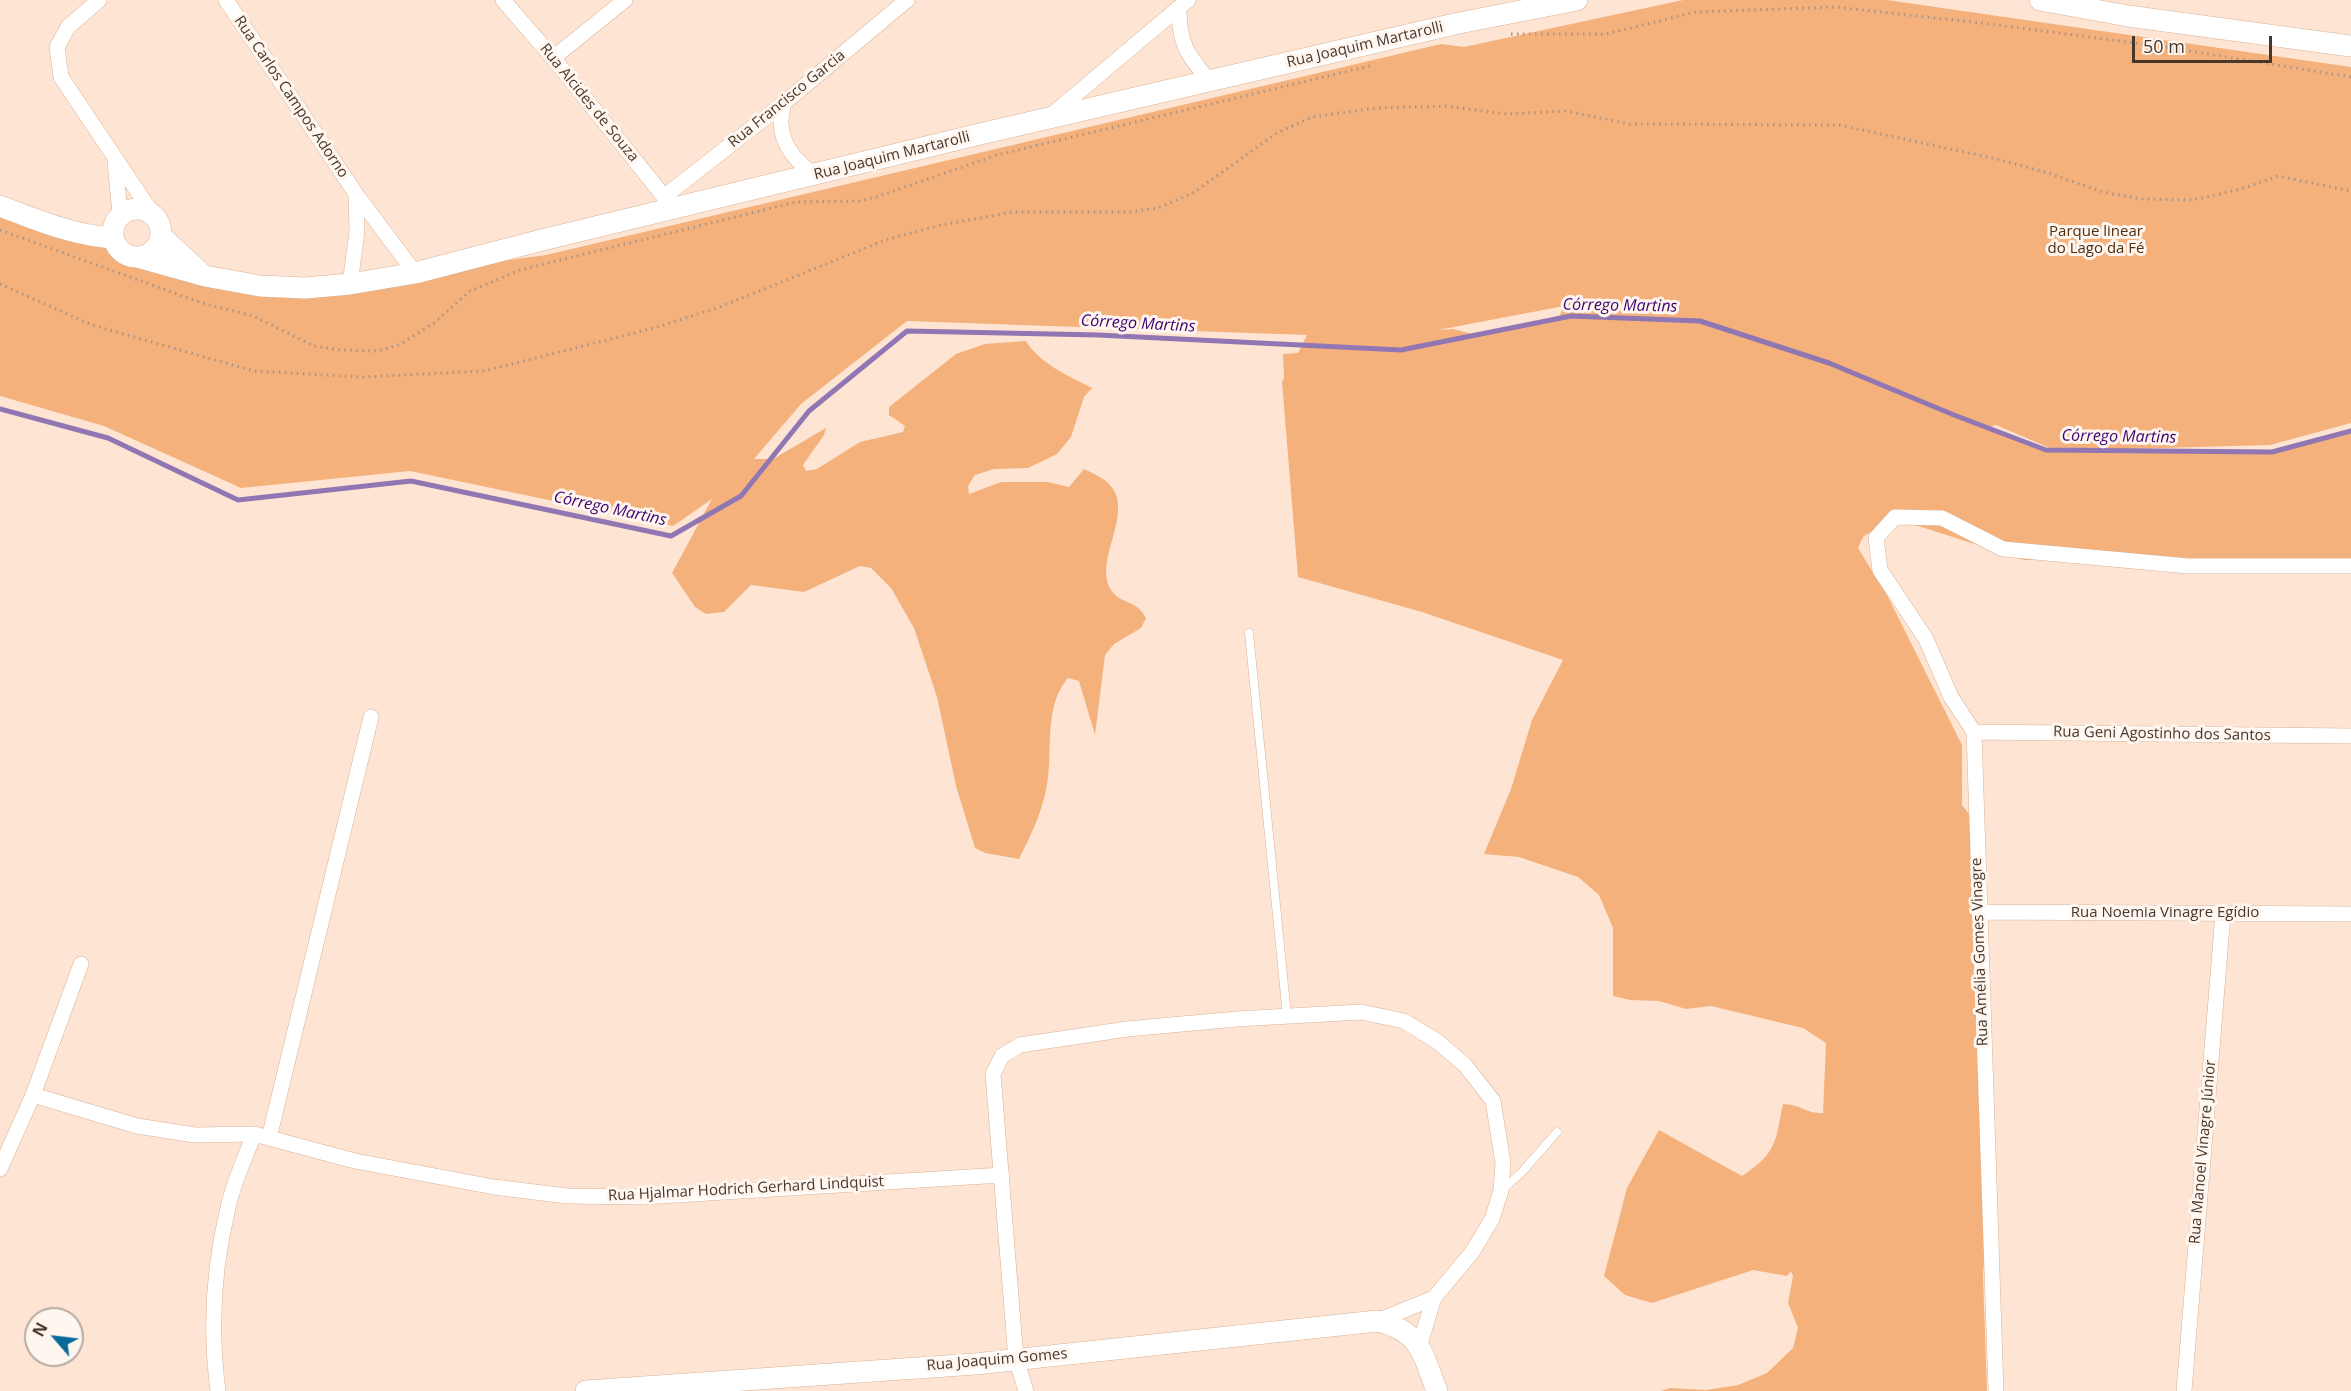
<!DOCTYPE html>
<html>
<head>
<meta charset="utf-8">
<style>
  body { margin:0 }
  #map { position:relative; width:2351px; height:1391px; overflow:hidden; background:#fee5d3; font-family:"Open Sans",sans-serif }
  canvas { display:block }
  .north { position:absolute; left:24px; top:1307px; width:60px; height:60px; box-sizing:border-box; background:#fff6f0; border:2px solid #b6aaa2; border-radius:50%; rotate:298deg; font-size:16px; font-weight:700; line-height:24px; text-align:center; color:#48382c }
  .north::after { content:''; display:block; margin:auto; width:21px; height:27px; background:#076998; clip-path:polygon(50% 0,100% 100%,50% 72%,0 100%) }
  .scale { position:absolute; left:2132px; top:36px; width:140px; height:27px; box-sizing:border-box; border:3px solid #48382c; border-top:0; padding-left:8px; font-size:18px; line-height:21px; white-space:nowrap; color:#48382c; -webkit-text-stroke:4px #fff6f0; paint-order:stroke }
</style>
</head>
<body>
<div id="map">
<canvas width="2351" height="1391"></canvas>
<div class="north">N</div>
<div class="scale">50 m</div>
</div>
<script>
const c = document.querySelector('canvas').getContext('2d');
c.lineJoin = 'round';
function fillPath(path, color) {
  c.fillStyle = color;
  c.fill(path, 'evenodd');
}
function trace(path, color, width, dash) {
  c.strokeStyle = color;
  c.lineWidth = width;
  c.lineCap = dash ? 'butt' : 'round';
  c.setLineDash(dash || []);
  c.stroke(path);
}
function label(font, color, halo, rows, align = 'center') {
  c.font = font + ' "Open Sans",sans-serif';
  c.lineWidth = 6;
  c.setLineDash([]);
  c.textBaseline = 'middle';
  c.strokeStyle = halo;
  c.fillStyle = color;
  for (const [text, x, y, turn = 0] of rows) {
    c.save();
    c.translate(x, y);
    c.rotate((+turn || 0) * Math.PI / 180);
    c.textAlign = isNaN(turn) ? turn : align;
    if (halo) c.strokeText(text, 0, 0);
    c.fillText(text, 0, 0);
    c.restore();
  }
}
fillPath(new Path2D(`
  M1683,0h204l464,67v356l-81,22 -145,4 11,2 136,1 79,-21v140l-180,-12 -147,1 -118,-38 -26,4 -17,11 -5,11 29,47 75,150v60l11,14 12,226 -5,97 6,94 -3,40 4,115h-326l9,-3 36,2 32,-5 29,-12 26,-25 5,-20 -10,-25 5,-27 -2,-5 -4,5 -34,-6 -101,33 -27,-8 -21,-19 23,-88 32,-58 83,46c35,-23 33,-34 41,-72 17,0 24,10 40,9l3,-70 -23,-15 -92,-22 -25,3 -27,-8 -29,-1 -17,-4v-68l-14,-33 -21,-18 -59,-20 -35,-3 27,-65 21,-69 31,-60 -141,-48 -124,-35 -16,-195 2,-4 -1,-24 15,-1 9,-18 -400,-14 -106,83 -47,55h19l53,-31 -2,7 -21,30 3,6 11,-2 43,-27 43,-10 2,-6 -16,-11v-8l67,-53 29,-10 41,-3c14,23 43,35 66,47l-8,9 -13,40 -14,17 -29,14 -34,1 -19,6 -7,11 1,8 32,-12h47l21,5 15,-18c8,4 18,8 24,14 28,26 -12,73 1,103 8,19 27,12 37,32l-5,10 -27,16 -9,11 -10,80 -16,-54 -11,-3c-26,30 -14,77 -22,112 -5,25 -16,47 -27,69l-34,-6 -10,-5 -19,-62 -19,-89 -23,-69 -23,-40 -20,-20 -11,-2 -56,26 -53,-7 -27,27 -18,2 -11,-7 -23,-34 40,-74 -39,27 -263,-55 -169,17 -137,-62 -104,-30v-185l168,59 101,22 277,-37 895,-211 23,3zM1559,307h5l-6,11 -82,17 -23,-6 -15,1zM1996,425l56,24 -6,1 -57,-23z`), '#f5b17c');
trace(new Path2D(`
  M0,409l108,29 130,62 173,-19 260,55 70,-40 68,-85 98,-80 191,4 303,15 170,-34 129,5 129,42 125,52 92,35 226,2 79,-21`), '#9076b3', 5);
const lane = new Path2D(`
  M1249,633l38,383
  M1502,1190l20,-18 35,-40`);
const street = new Path2D(`
  M99,0l-31,27 -11,20 4,30 91,136
  M226,0l130,194 59,79
  M503,0l50,58 116,145
  M1179,8c0,36 8,46 30,73
  M553,58l72,-58
  M784,103c-10,31 6,55 31,72
  M1049,117l139,-117
  M115,161l5,53
  M665,196l119,-93 123,-103
  M350,284l7,-53 -1,-37
  M1974,732l377,4
  M1979,912l372,2
  M33,1095l104,31 58,9 59,-1 101,27 139,26 73,9 76,1 359,-22
  M269,1138l102,-421
  M0,1169l33,-74 48,-131
  M1419,1347l15,-49
  M218,1391c-8,-61 -5,-122 10,-183 5,-25 17,-49 26,-74
  M1026,1391l-10,-32 -23,-285 9,-18 18,-11 107,-16 110,-10 124,-7 43,9 34,21 27,23 28,36 10,62 -2,28 -9,28 -19,32 -39,47 -57,23
  M1996,1391l-22,-659 -23,-35 -25,-58 -46,-69 -4,-32 19,-21 47,1 61,31 185,17h163
  M2184,1391l39,-477`);
const secondary = new Path2D(`
  M2040,0l88,16 223,30
  M0,206c37,14 72,29 112,32
  M113 233a24 24 0 1 1 48 0a24 24 0 1 1-48 0Z
  M161,236l41,38
  M137,257l68,19 55,10 45,2 45,-4 65,-11 127,-33 438,-106 479,-111 118,-23
  M586,1391l389,-27 402,-43c44,10 45,32 60,70`);
trace(lane, '#d9b294', 9);
trace(street, '#d9b294', 16);
trace(secondary, '#d9b294', 22);
trace(new Path2D(`
  M1511,34h95l90,-22 139,-5 146,16 178,23 192,31
  M0,230l199,72 54,14 61,30 27,4 37,1 23,-7 33,-21 36,-32 50,-21 276,-68 63,-1 17,-4 121,-42 377,-90
  M0,284l92,41 162,46 109,6 121,-6 170,-43 66,-21 165,-67 56,-15 72,-13h117l28,-4 35,-15 84,-60 35,-16 64,-9 69,-2 64,8 58,-3 62,13 210,1 158,34 51,14 55,19 39,7 51,1 48,-11 37,-13 73,15`), '#a99485', 3, [1.5, 4.5]);
trace(lane, '#fff', 8);
trace(street, '#fff', 15);
trace(secondary, '#fff', 21);
label('15px', '#48382c', '#fff6f0', [
  ["Rua Joaquim Martarolli",1365,45,-13],
  ["Rua Carlos Campos Adorno",291,97,56],
  ["Rua Francisco Garcia",787,99,-39],
  ["Rua Alcides de Souza",589,103,51],
  ["Rua Joaquim Martarolli",892,156,-14],
  ["Rua Geni Agostinho dos Santos",2162,734,1],
  ["Rua Noemia Vinagre Egídio",2165,913],
  ["Rua Amélia Gomes Vinagre",1980,952,-92],
  ["Rua Manoel Vinagre Júnior",2203,1152,-85],
  ["Rua Hjalmar Hodrich Gerhard Lindquist",746,1189,-3],
  ["Rua Joaquim Gomes",997,1360,-5]
]);
label('15px', '#502e10', '#fff6f0', [
  ["Parque linear",2096,232],
  ["do Lago da Fé",2096,249]
]);
label('italic 16px', '#3b0071', '#fff6f0', [
  ["Córrego Martins",1620,306,1],
  ["Córrego Martins",1138,324,3],
  ["Córrego Martins",2119,437,1],
  ["Córrego Martins",610,509,12]
]);
</script>
</body>
</html>
